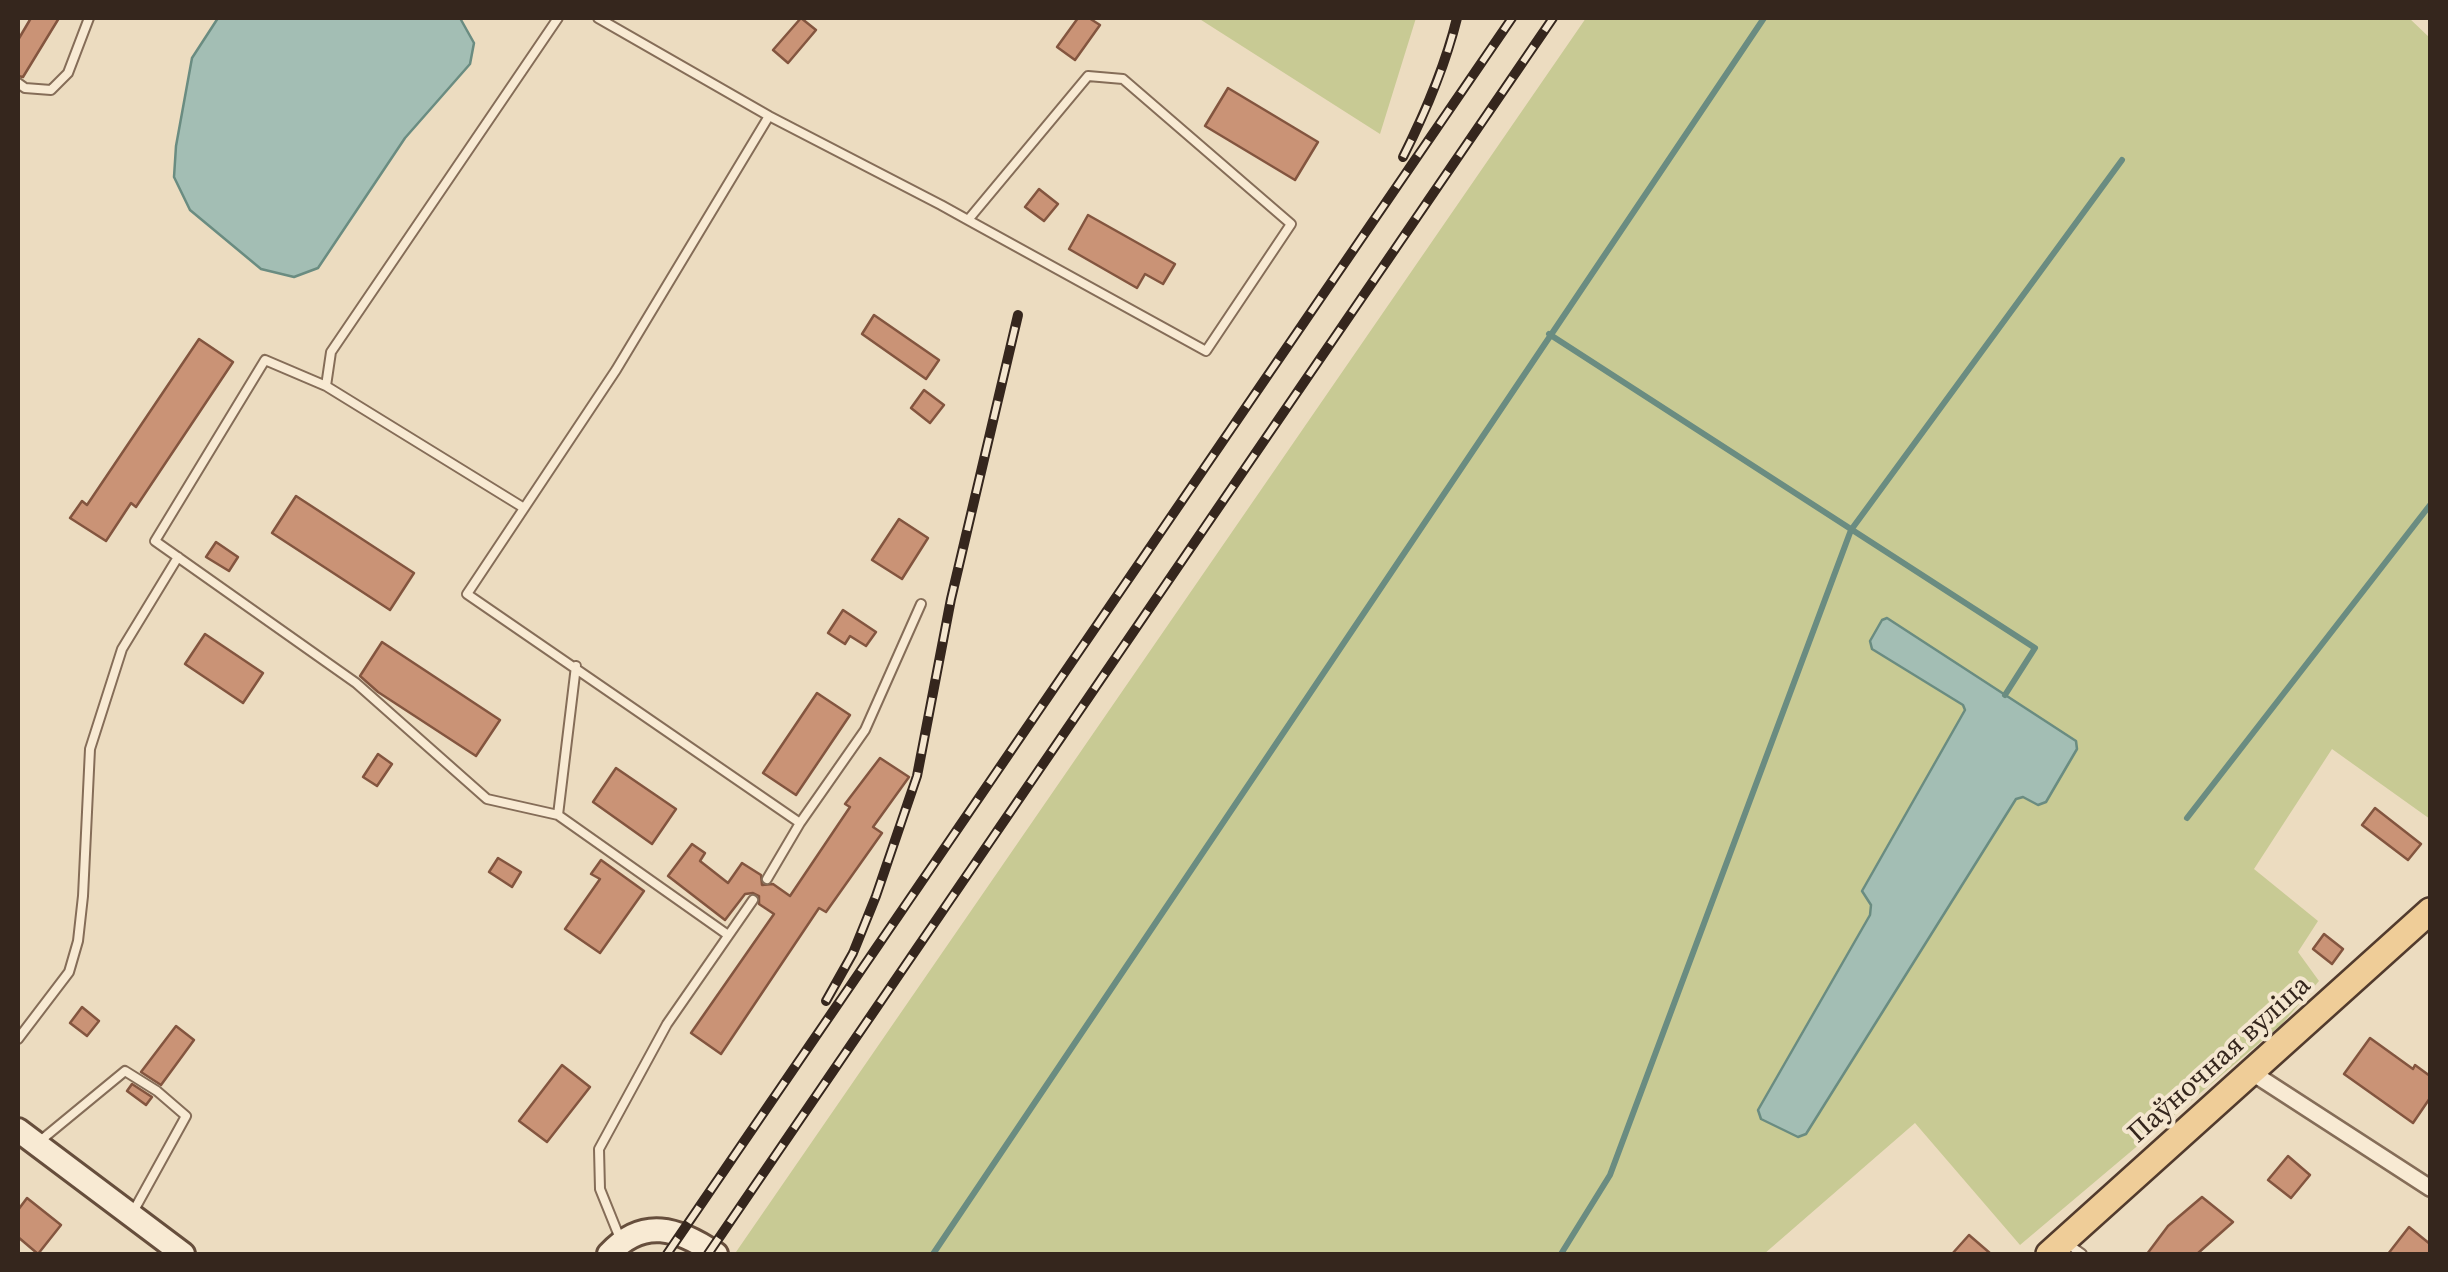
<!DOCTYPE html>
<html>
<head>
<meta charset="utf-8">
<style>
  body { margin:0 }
  #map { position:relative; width:2448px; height:1272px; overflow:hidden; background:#ecdcc0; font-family:"Source Serif 4",serif }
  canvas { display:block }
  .frame { position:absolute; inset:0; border:20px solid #35261d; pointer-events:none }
</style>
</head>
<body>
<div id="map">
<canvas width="2448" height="1272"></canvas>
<div class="frame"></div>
</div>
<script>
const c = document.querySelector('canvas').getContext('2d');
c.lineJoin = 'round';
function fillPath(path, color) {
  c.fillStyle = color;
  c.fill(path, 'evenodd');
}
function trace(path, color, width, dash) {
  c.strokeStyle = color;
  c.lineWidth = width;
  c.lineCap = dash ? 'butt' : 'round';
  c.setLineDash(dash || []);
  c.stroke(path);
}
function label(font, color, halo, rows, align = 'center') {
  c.font = font + ' "Source Serif 4",serif';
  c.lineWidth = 8;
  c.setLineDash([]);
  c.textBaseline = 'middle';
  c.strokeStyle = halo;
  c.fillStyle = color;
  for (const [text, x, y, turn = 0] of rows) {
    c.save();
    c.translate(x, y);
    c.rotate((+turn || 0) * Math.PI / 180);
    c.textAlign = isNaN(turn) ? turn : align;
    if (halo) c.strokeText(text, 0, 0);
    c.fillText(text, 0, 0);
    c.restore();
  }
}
fillPath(new Path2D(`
  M1198,18h218l-36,116z
  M1586,18h823l21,20v781l-98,-70 -78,120 64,52 -20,31 21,29 -37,43 -262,221 -105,-122 -151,131h-1024l-4,-2z`), '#c8ca94');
const water = new Path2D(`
  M218,18h242l14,25 -4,21 -65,74 -87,130 -24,9 -33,-8 -71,-59 -16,-33 2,-31 16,-88z
  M1887,618l189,123 1,8 -31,53 -8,3 -15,-8 -7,2 -210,335 -8,3 -37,-18 -3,-9 112,-195 1,-10 -9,-14 103,-181 -2,-5 -91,-56 -2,-8 12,-21z`);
fillPath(water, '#a3beb4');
trace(water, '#6a8c81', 2.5);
trace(new Path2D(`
  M1549,334l486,314 -30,47
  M2187,818l243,-313
  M933,1254l831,-1236
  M1561,1254l49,-79 241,-645 271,-370`), '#6a8c81', 6);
const building = new Path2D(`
  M31,18h28l-36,59 -5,-1v-36z
  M801,18l15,12 -28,33 -15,-13z
  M1078,18h11l11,7 -25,35 -18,-13z
  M1228,88l90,54 -23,38 -90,-54z
  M1039,189l19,15 -14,17 -19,-14z
  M1088,215l87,49 -12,20 -18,-10 -8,14 -68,-39z
  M874,315l65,45 -13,19 -64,-45z
  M199,339l34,23 -97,145 -5,-4 -25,38 -36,-23 12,-17 5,4z
  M924,390l20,15 -14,18 -19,-15z
  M296,496l118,77 -24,37 -118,-77z
  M899,519l29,19 -26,41 -30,-19z
  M216,542l22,15 -9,14 -23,-14z
  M843,610l33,22 -10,14 -16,-10 -5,8 -17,-11z
  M205,634l58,39 -20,30 -58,-39z
  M382,642l118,78 -24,36 -98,-64 -18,-16z
  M817,693l33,22 -54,80 -33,-22z
  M378,754l14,10 -15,22 -14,-9z
  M880,758l29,19 -36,50 9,6 -56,79 -7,-4 -98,146 -30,-21 83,-119 -15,-10v-8l-6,-3 -8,1 -20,26 -57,-44 24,-32 13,9 -5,8 28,22 14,-20 19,12 1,10 11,-1 17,12 60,-89 -5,-3z
  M616,768l60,41 -24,35 -59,-42z
  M2375,808l46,36 -13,16 -46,-35z
  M498,858l23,14 -9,15 -23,-15z
  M601,860l43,31 -44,62 -35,-24 35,-50 -9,-5z
  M2324,934l19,15 -11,15 -19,-15z
  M82,1007l17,14 -12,15 -17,-13z
  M176,1026l18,14 -33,45 -20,-13z
  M2370,1038l43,31 2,-4 15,11v22l-17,25 -69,-49z
  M562,1065l28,22 -43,55 -28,-21z
  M132,1084l20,13 -6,8 -19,-14z
  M2288,1156l22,19 -19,23 -23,-18z
  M2202,1197l31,25 -36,32h-50l21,-28z
  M27,1198l34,27 -23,29 -20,-17v-27z
  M2409,1227l21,17v10h-42z
  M1969,1235l22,19h-39z`);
fillPath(building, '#ca9376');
trace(building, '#83553f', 2.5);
const lane = new Path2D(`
  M598,18l171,98
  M18,83l7,5 26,2 17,-17 21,-55
  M326,386l-61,-26 -110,181 201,142 131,116 71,16
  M524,508l-198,-122 5,-34 227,-334
  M576,666l-18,149 170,120
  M800,823l-333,-229 149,-224 153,-254 172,89 27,15 238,131 85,-127 -168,-145 -35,-3 -120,144
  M767,879l33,-56 65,-93 56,-126
  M18,1039l51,-67 9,-31 5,-45 7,-147 32,-100 56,-92
  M40,1141l85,-70 32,20 29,25 -53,96
  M621,1241l-21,-52 -1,-40 68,-125 86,-124
  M2068,1244l14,10`);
const street = new Path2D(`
  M2251,1072l179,116`);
const secondary = new Path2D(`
  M18,1130l165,124
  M609,1254c34,-37 69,-26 107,0`);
const primary = new Path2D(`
  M2049,1254l381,-343`);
trace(lane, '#856d58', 12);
trace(street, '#856d58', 20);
trace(secondary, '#664e3c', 28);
trace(primary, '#523b2d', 30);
trace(lane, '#f8ead3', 8);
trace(street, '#f8ead3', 15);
trace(secondary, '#f8ead3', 22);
trace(primary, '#efcd98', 25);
const rail = new Path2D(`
  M1403,157c23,-46 42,-90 54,-139
  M826,1001l27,-48 23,-57 41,-120 34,-177 67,-284
  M667,1254l845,-1236
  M708,1254l845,-1236`);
trace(rail, '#35261d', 10);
trace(rail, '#f4e6cf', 6, [19]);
label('28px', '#35261d', '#f4e6cf', [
  ["Паўночная вуліца",2220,1060,-42]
]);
</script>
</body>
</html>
